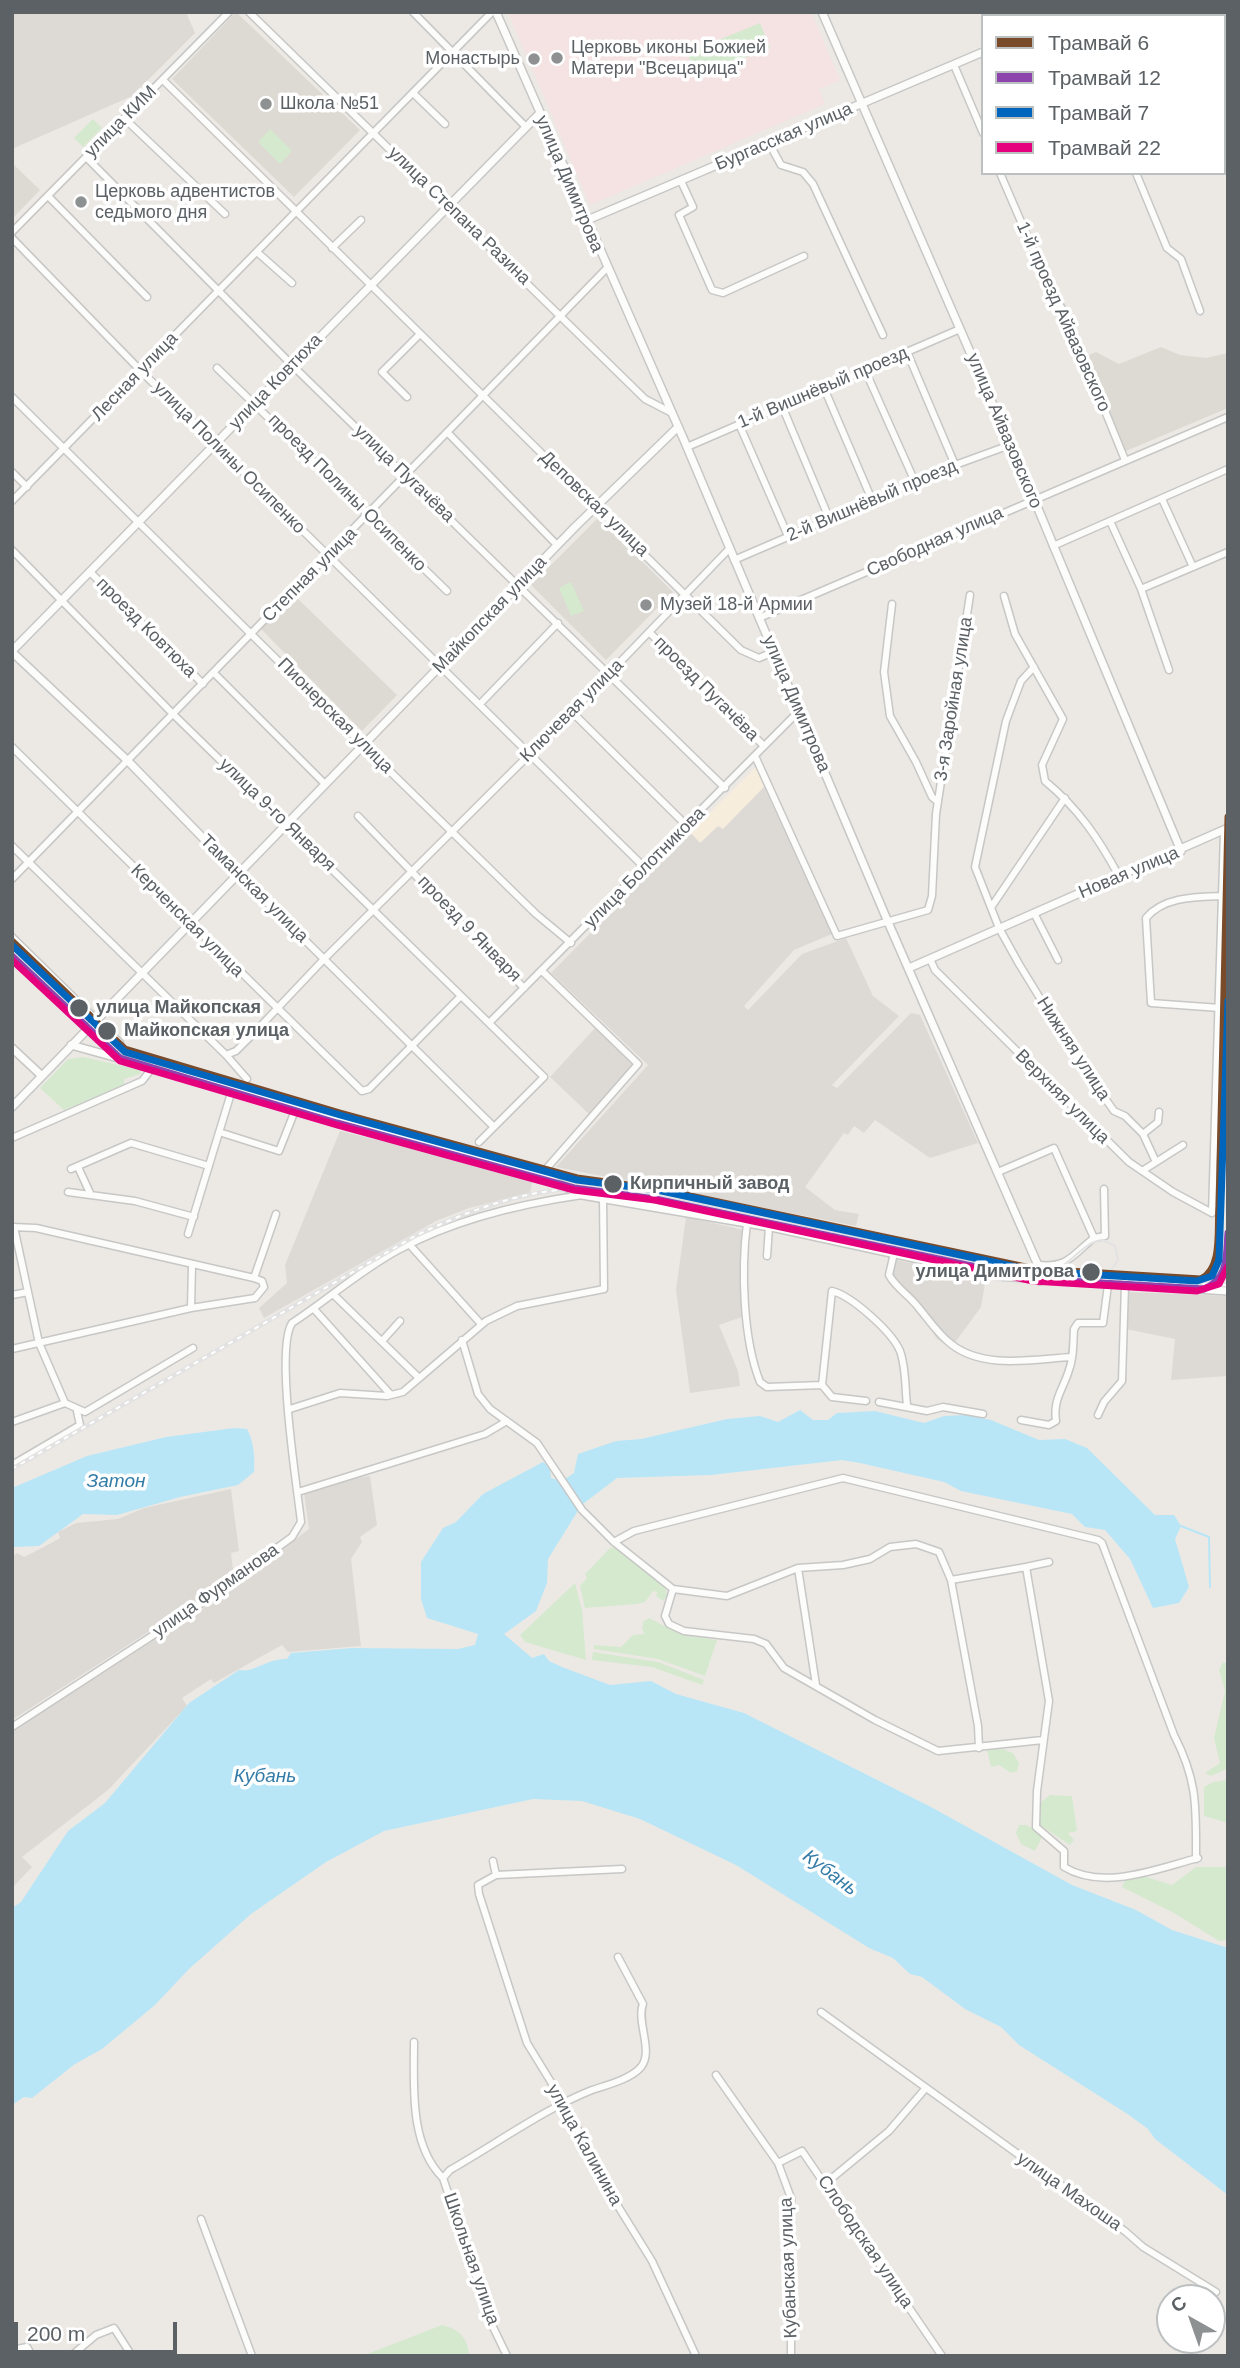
<!DOCTYPE html>
<html>
<head>
<meta charset="utf-8">
<style>
  body { margin:0 }
  #map { position:relative; width:1240px; height:2368px; overflow:hidden; background:#ece9e5; font-family:Arial,sans-serif }
  canvas { display:block }
  .frame { position:absolute; inset:0; border:14px solid #5b6165; pointer-events:none }
  .legend { position:absolute; left:981px; top:14px; width:245px; height:161px; box-sizing:border-box; background:#fff; border:2px solid #bdc0c1; margin:0; padding:9px 12px; list-style:none; font-size:21px; color:#5b6165 }
  .legend li { display:flex; align-items:center; gap:14px; height:35px }
  .legend b { width:35px; border:2px solid #bdc0c1 }
  .north { position:absolute; left:1156px; top:2284px; width:70px; height:70px; box-sizing:border-box; background:#fff; border:2px solid #bdc0c1; border-radius:50%; rotate:320deg; font-size:19px; font-weight:700; line-height:28px; text-align:center; color:#5b6165 }
  .north::after { content:''; display:block; margin:auto; width:24px; height:32px; background:#8e9192; clip-path:polygon(50% 0,100% 100%,50% 72%,0 100%) }
  .scale { position:absolute; left:14px; top:2322px; width:163px; height:32px; box-sizing:border-box; border:4px solid #5b6165; border-top:0; padding-left:9px; font-size:21px; line-height:24px; white-space:nowrap; color:#5b6165; -webkit-text-stroke:5px #fff; paint-order:stroke }
</style>
</head>
<body>
<div id="map">
<canvas width="1240" height="2368"></canvas>
<div class="frame"></div>
<ul class="legend">
<li><b style="height:9px;background:#7a4b2a"></b>Трамвай 6</li>
<li><b style="height:9px;background:#8e44ad"></b>Трамвай 12</li>
<li><b style="height:9px;background:#0065bd"></b>Трамвай 7</li>
<li><b style="height:9px;background:#e5007d"></b>Трамвай 22</li>
</ul>
<div class="north">С</div>
<div class="scale">200 m</div>
</div>
<script>
const c = document.querySelector('canvas').getContext('2d');
c.lineJoin = 'round';
function fillPath(path, color) {
  c.fillStyle = color;
  c.fill(path, 'evenodd');
}
function trace(path, color, width, dash) {
  c.strokeStyle = color;
  c.lineWidth = width;
  c.lineCap = dash ? 'butt' : 'round';
  c.setLineDash(dash || []);
  c.stroke(path);
}
function label(font, color, halo, rows, align = 'center') {
  c.font = font + ' Arial,sans-serif';
  c.lineWidth = 7;
  c.setLineDash([]);
  c.textBaseline = 'middle';
  c.strokeStyle = halo;
  c.fillStyle = color;
  for (const [text, x, y, turn = 0] of rows) {
    c.save();
    c.translate(x, y);
    c.rotate((+turn || 0) * Math.PI / 180);
    c.textAlign = isNaN(turn) ? turn : align;
    if (halo) c.strokeText(text, 0, 0);
    c.fillText(text, 0, 0);
    c.restore();
  }
}
fillPath(new Path2D(`
  M756,767l8,20 -41,43 -23,13 -10,-11z`), '#f6eddd');
fillPath(new Path2D(`
  M12,12h174l9,21 -63,63 -120,53z
  M764,787l68,147 -38,16 -50,56 4,4 54,-56 44,-16 27,58 26,20 -67,69 5,3 74,-75 9,2 58,128 -48,15 -55,-38 -11,13 -10,-7 -6,9 -4,-2 -39,54 30,23 24,4 -3,12 -300,-59 92,-102 -97,-92 139,-141 10,11 18,-17 5,3z
  M596,1027l38,36 -45,51 -39,-37z
  M340,1131l193,47 -3,15 -61,15 -33,13 -172,97 -5,-10 28,-25 -2,-18z
  M686,1217l58,13 1,86 -26,9 19,46 2,15 -50,7 -14,-103z
  M891,1259l95,19 -5,29 -30,41 -14,-9 -23,-33 -22,-19 -6,-9z
  M1128,1292l100,4v80l-57,4 4,-41 -49,-10z
  M370,1476l7,49 -17,12 2,5 -11,17 10,87 -73,6 -6,-7 -68,38 -3,-4 -29,19 5,8 -79,84 -86,67 10,10 -20,21v-157l189,-121 108,-81 -5,-36 44,-14z
  M231,1489l8,62 -8,2 2,16 -6,12 -215,139v-164l5,-3 7,4 16,-8 20,-11 -2,-6 18,-9 42,-4 26,-11z`), '#dddad6');
fillPath(new Path2D(`
  M236,12l124,118 -66,67 -122,-118z
  M12,163l28,27 -28,29z
  M1161,347l19,8 26,3 22,-5v55l-102,43 -39,-95 9,-4 23,12z
  M598,518l75,74 -67,68 -75,-75z
  M294,595l103,100 -35,36 -102,-103z`), '#ddd9d3');
fillPath(new Path2D(`
  M508,12h303l29,68 -21,9 6,15 -235,101z`), '#f5e2e2');
fillPath(new Path2D(`
  M760,23l10,25 -73,28 -10,-23z
  M93,119l9,9 -19,19 -9,-9z
  M270,129l22,22 -12,13 -22,-22z
  M571,582l13,29 -13,5 -12,-28z
  M83,1057l58,13 -1,4 -16,5v6l-60,25 -24,-22 28,-29z
  M616,1547l49,41 2,8 -4,5 -7,-5 1,-4 -4,-1 -8,11 -9,2 -51,4 -5,-22 7,-8 -2,-4 25,-26z
  M575,1583l7,27 4,50 -61,-18 -5,-7z
  M649,1618l31,16 37,6 -12,36 -47,-17 -64,-10v-4l27,2 12,-12 12,-1 -3,-5 1,-7z
  M593,1652l65,10 46,18 -2,5 -50,-18 -60,-7z
  M1223,1662l5,2v104l-17,8 -6,-3 15,-10 -6,-25 11,-47 -6,-21z
  M1000,1748l13,5 6,10 -2,8 -6,2 -12,-8 -8,2 -4,-17z
  M1228,1780v43l-24,-7v-29l9,-5z
  M1050,1795l22,1 5,35 -9,2 6,7 -4,5 -30,-20v-22z
  M1019,1825h8l16,10 -8,16 -14,-7 -5,-11z
  M1196,1867h32v73l-9,1 -45,-28 -52,-26 3,-7 18,-4 29,9z
  M442,2325c17,4 26,13 27,31h-107z`), '#d5e9cf');
fillPath(new Path2D(`
  M800,1410l13,10h15l9,-7 38,-2 49,12 20,-7 22,-1 25,5 48,20 26,-1 22,9 68,67h19l7,11 -6,13 14,48 -10,16 -26,5 -23,-49 -25,-29 -20,-3 -13,-13 -111,-23 -17,-9 -84,-19 -18,-3 -131,15 -94,3 -34,26 -18,-25 9,-6 4,-19 38,-13 25,-2 86,-20 33,-3 18,6z
  M234,1428l13,1c7,13 8,28 7,43l-16,13 -58,12 -63,18 -34,-1 -44,32 -27,1v-59l75,-32 79,-19z
  M543,1462l7,5 1,11 7,2 21,29 -31,50 -1,24 -11,28 -32,23 28,24 12,-4 5,7 13,6 48,18 41,-4 25,13 68,19 187,94 141,78 64,25 36,20 56,18v247l-73,-56 -7,-10 -19,-14 -110,-70 -18,-18 -36,-18 -43,-32 -12,-3 -17,-16 -24,-10 -133,-83 -96,-46 -58,-18 -49,-2 -149,32 -58,31 -75,52 -62,55 -34,36 -53,44 -27,15 -43,34 -8,-1 -12,8v-197l9,-6 47,-71 37,-28 84,-100 50,-33c15,3 29,-12 48,-11l4,-6 61,-5 106,1 17,-4 3,-11 -51,-16 -6,-19v-37l22,-34 13,-6 27,-28z`), '#b8e6f7');
trace(new Path2D(`
  M1181,1526l28,11 1,50`), '#b8e6f7', 2);
const minor = new Path2D(`
  M249,12l396,387 27,14
  M413,12l113,115
  M954,65l29,68
  M163,80l578,570 18,8 14,-6
  M413,93l32,31
  M125,119l100,95
  M769,143l12,22 22,7 10,12 70,151
  M86,157l206,208 433,423
  M1000,173l51,118 15,24 59,145
  M1136,173l31,75 14,11 19,52
  M681,181l12,26 -14,8 33,75 11,3 81,-37
  M48,196l99,101
  M12,232l217,-220
  M12,238l129,133 504,497
  M332,248l29,-28
  M257,252l35,31
  M907,352l48,113
  M217,368l230,223
  M865,370l50,112
  M824,388l48,112
  M12,397l351,348 173,169 35,29
  M407,397l-25,-25 37,-37
  M782,406l47,112
  M739,424l49,112
  M448,433l109,112
  M687,447l273,-118
  M12,472l15,15
  M1162,499l31,68
  M12,501l480,-489
  M1110,521l31,68 28,81
  M1053,546l175,-77
  M12,550l161,164 371,363 -65,65
  M734,560l221,-95 55,-20
  M90,572l113,112
  M1141,589l87,-37
  M1004,596l11,38 48,85 -21,46 3,16c34,28 54,58 75,97
  M892,604l-8,68 6,44 26,46 16,35 6,5
  M759,618l469,-201
  M649,632l115,114
  M1034,667l-13,14 -15,40 -31,146 24,61 20,36 59,96 36,51 11,5 18,18 13,28
  M214,673l111,111
  M481,703l77,-80
  M572,712l115,114
  M12,747l350,344 7,-2 92,-93
  M755,756l82,180 91,-26 4,-14 4,-82 34,-219
  M358,816l166,172
  M12,846l214,209 21,24
  M238,874l256,253
  M12,879l594,-610
  M992,906l73,-108
  M1034,913l24,47
  M12,937l108,106
  M930,959l5,11 194,192 44,30 39,21 12,-381
  M542,971l96,93 -92,105 -3,7
  M1220,1008l-69,-5 -5,-85c18,-22 51,-21 77,-22
  M489,1023l310,-312
  M226,1055l10,-4 18,-18 71,-75 247,-246 157,-163
  M219,1132l60,19 17,-43
  M1143,1134l15,-12 1,-10
  M12,1138l130,-57 11,-14
  M78,1167l12,26
  M71,1169l60,-26 78,23
  M1142,1171l41,-26
  M998,1172l56,-24 40,90c-22,17 -26,30 -55,27
  M68,1192l67,9 59,16
  M747,1223c-6,47 -4,116 13,159l7,5 55,-2
  M12,1227l24,1 218,50 8,3 2,6 -9,11 -64,10 -179,41
  M14,1227l25,116 26,60
  M188,1234l44,-144
  M1094,1238l11,-2 -1,-47
  M409,1244l72,80
  M894,1253l-5,22c7,13 20,20 29,32 10,12 20,27 33,37 33,26 82,15 121,13
  M767,1256l2,-29
  M254,1278l22,-64
  M12,1295l16,-3
  M334,1295l85,83
  M191,1308l1,-42
  M314,1309l77,86
  M462,1340l16,54 12,15 47,34 45,67 32,32 59,47 54,7 71,-28 45,-3 27,-6 20,-12 26,-3 23,8 12,28 27,146 1,22
  M382,1341l18,-20
  M866,1401l-34,-4 -10,-12 10,-94c20,5 60,41 68,60 6,16 5,37 7,54
  M879,1402l48,9 16,-4 40,7
  M65,1403l20,9 108,-64
  M290,1409l50,-16 47,3 16,-4 83,-71 31,-15 87,-17 -1,-91
  M1098,1415l6,-13 18,-21 3,-96
  M1021,1420l28,5 7,-4c-3,-21 6,-30 12,-48 6,-15 5,-29 6,-44l4,-6h25l5,-38
  M12,1422l53,-19
  M12,1465l68,-40 -3,-14
  M298,1492l187,-58 22,-13
  M614,1542l20,-11 209,-53 255,62 4,3 72,192c24,47 22,72 22,124
  M1026,1567l23,-5
  M798,1568l18,117
  M951,1580l75,-13 23,134 -12,90 -1,36 28,24v16c40,24 92,2 134,-9
  M673,1589l-8,27 4,8 15,7 70,8 12,5 18,24 91,52 63,31 105,-11
  M12,1727l180,-117 100,-73 9,-15c-4,-36 -26,-173 -9,-199 35,-23 69,-53 106,-73 57,-31 121,-46 184,-55
  M493,1861l3,14 -18,10 1,9 48,149 43,70 33,69 49,79 44,95
  M496,1875l126,-6
  M821,2012l305,220 17,15 73,45
  M414,2042c0,43 -5,103 29,136l50,149 14,29
  M716,2075l62,88 13,35v158
  M778,2163l24,-12 140,205
  M443,2178l7,-8c44,-25 96,-62 142,-80 15,-5 39,-11 49,-23 13,-16 -5,-45 2,-63l-25,-47
  M826,2183l63,-52 36,-42
  M201,2219l51,137
  M12,2350l15,-3 5,9
  M71,2356l25,-21 18,-7 18,28`);
const tertiary = new Path2D(`
  M496,12l188,428 204,482 149,341 3,18
  M822,12l212,487 147,352
  M1066,16l8,-4
  M585,221l398,-169
  M12,651l527,-537
  M12,652l116,109 110,113
  M909,968l319,-140
  M71,1045l472,131 39,19 194,33 221,48 231,15
  M12,1048l30,28
  M12,1107l563,-580 103,-100`);
trace(minor, '#c7c7c6', 9);
trace(tertiary, '#c7c7c6', 10);
trace(minor, '#fcfcfb', 6);
trace(tertiary, '#fcfcfb', 7);
trace(new Path2D(`
  M1052,1270c21,-5 29,-28 51,-30l12,6 3,14 -9,13 -10,2`), '#e2e2e2', 2);
const rail = new Path2D(`
  M12,1469l403,-233c48,-23 102,-44 155,-47 33,-2 65,4 97,10l347,73 104,9 110,4`);
trace(rail, '#e2e2e2', 4.5);
trace(rail, '#fff', 2, [5]);
trace(new Path2D(`
  M12,941l113,108 215,64 237,65 80,11 378,80 166,10c22,-11 16,-49 18,-72l9,-390`), '#7a4b2a', 7);
trace(new Path2D(`
  M12,956l108,102 217,65 237,65 81,11 378,80 171,10c25,-11 22,-32 24,-56`), '#8e44ad', 7);
trace(new Path2D(`
  M12,945l113,107 215,63 237,65 80,10 378,81 162,10 15,-5 7,-16 9,-259`), '#0065bd', 7);
trace(new Path2D(`
  M12,960l108,101 217,64 237,65 81,10 378,81 164,10 22,-7 9,-18`), '#e5007d', 7);
for (const [x, y, r, color] of [
  [557,58,7,"#8e9192"],
  [534,59,7,"#8e9192"],
  [266,104,7,"#8e9192"],
  [81,202,7,"#8e9192"],
  [646,605,7,"#8e9192"],
  [79,1008,10,"#5b6165"],
  [107,1031,10,"#5b6165"],
  [613,1184,10,"#5b6165"],
  [1091,1272,10,"#5b6165"]
]) {
  const dot = new Path2D();
  dot.arc(x, y, r, 0, 2 * Math.PI);
  c.fillStyle = color;
  c.fill(dot);
  trace(dot, '#fff', 2.5);
}
label('18px', '#5b6165', '#fff', [
  ["Церковь иконы Божией",571,48],
  ["Матери \"Всецарица\"",571,69],
  ["Монастырь",520,59,"right"],
  ["Школа №51",280,104],
  ["Церковь адвентистов",95,192],
  ["седьмого дня",95,213],
  ["Музей 18-й Армии",660,605]
], 'left');
label('18px', '#5b6165', '#fff', [
  ["улица КИМ",121,122,-45],
  ["Бургасская улица",784,137,-23],
  ["улица Димитрова",569,184,67],
  ["улица Степана Разина",459,216,44],
  ["1-й проезд Айвазовского",1063,317,66],
  ["Лесная улица",135,377,-46],
  ["улица Ковтюха",276,382,-46],
  ["1-й Вишнёвый проезд",823,388,-23],
  ["улица Айвазовского",1004,431,67],
  ["улица Полины Осипенко",229,458,45],
  ["улица Пугачёва",404,474,44],
  ["проезд Полины Осипенко",347,493,45],
  ["2-й Вишнёвый проезд",872,501,-23],
  ["Деповская улица",594,504,44],
  ["Свободная улица",935,542,-24],
  ["Степная улица",310,575,-45],
  ["Майкопская улица",490,615,-46],
  ["проезд Ковтюха",146,628,45],
  ["проезд Пугачёва",706,689,45],
  ["3-я Заройная улица",954,699,-81],
  ["улица Димитрова",796,704,67],
  ["Ключевая улица",572,711,-45],
  ["Пионерская улица",335,716,45],
  ["улица 9-го Января",277,815,44],
  ["улица Болотникова",645,868,-45],
  ["Новая улица",1129,873,-23],
  ["Таманская улица",254,889,45],
  ["Керченская улица",187,921,45],
  ["проезд 9 Января",469,929,46],
  ["Нижняя улица",1073,1049,57],
  ["Верхняя улица",1062,1097,45],
  ["улица Фурманова",216,1591,-35],
  ["улица Калинина",584,2145,61],
  ["улица Махоша",1069,2192,35],
  ["Слободская улица",865,2242,56],
  ["Школьная улица",471,2259,71],
  ["Кубанская улица",789,2268,-92]
]);
label('bold 18px', '#5b6165', '#fff', [
  ["улица Майкопская",96,1008],
  ["Майкопская улица",124,1031],
  ["Кирпичный завод",630,1184],
  ["улица Димитрова",1074,1272,"right"]
], 'left');
label('italic 19px', '#337ca7', '#fff', [
  ["Затон",116,1482],
  ["Кубань",265,1777],
  ["Кубань",830,1873,37]
]);
</script>
</body>
</html>
